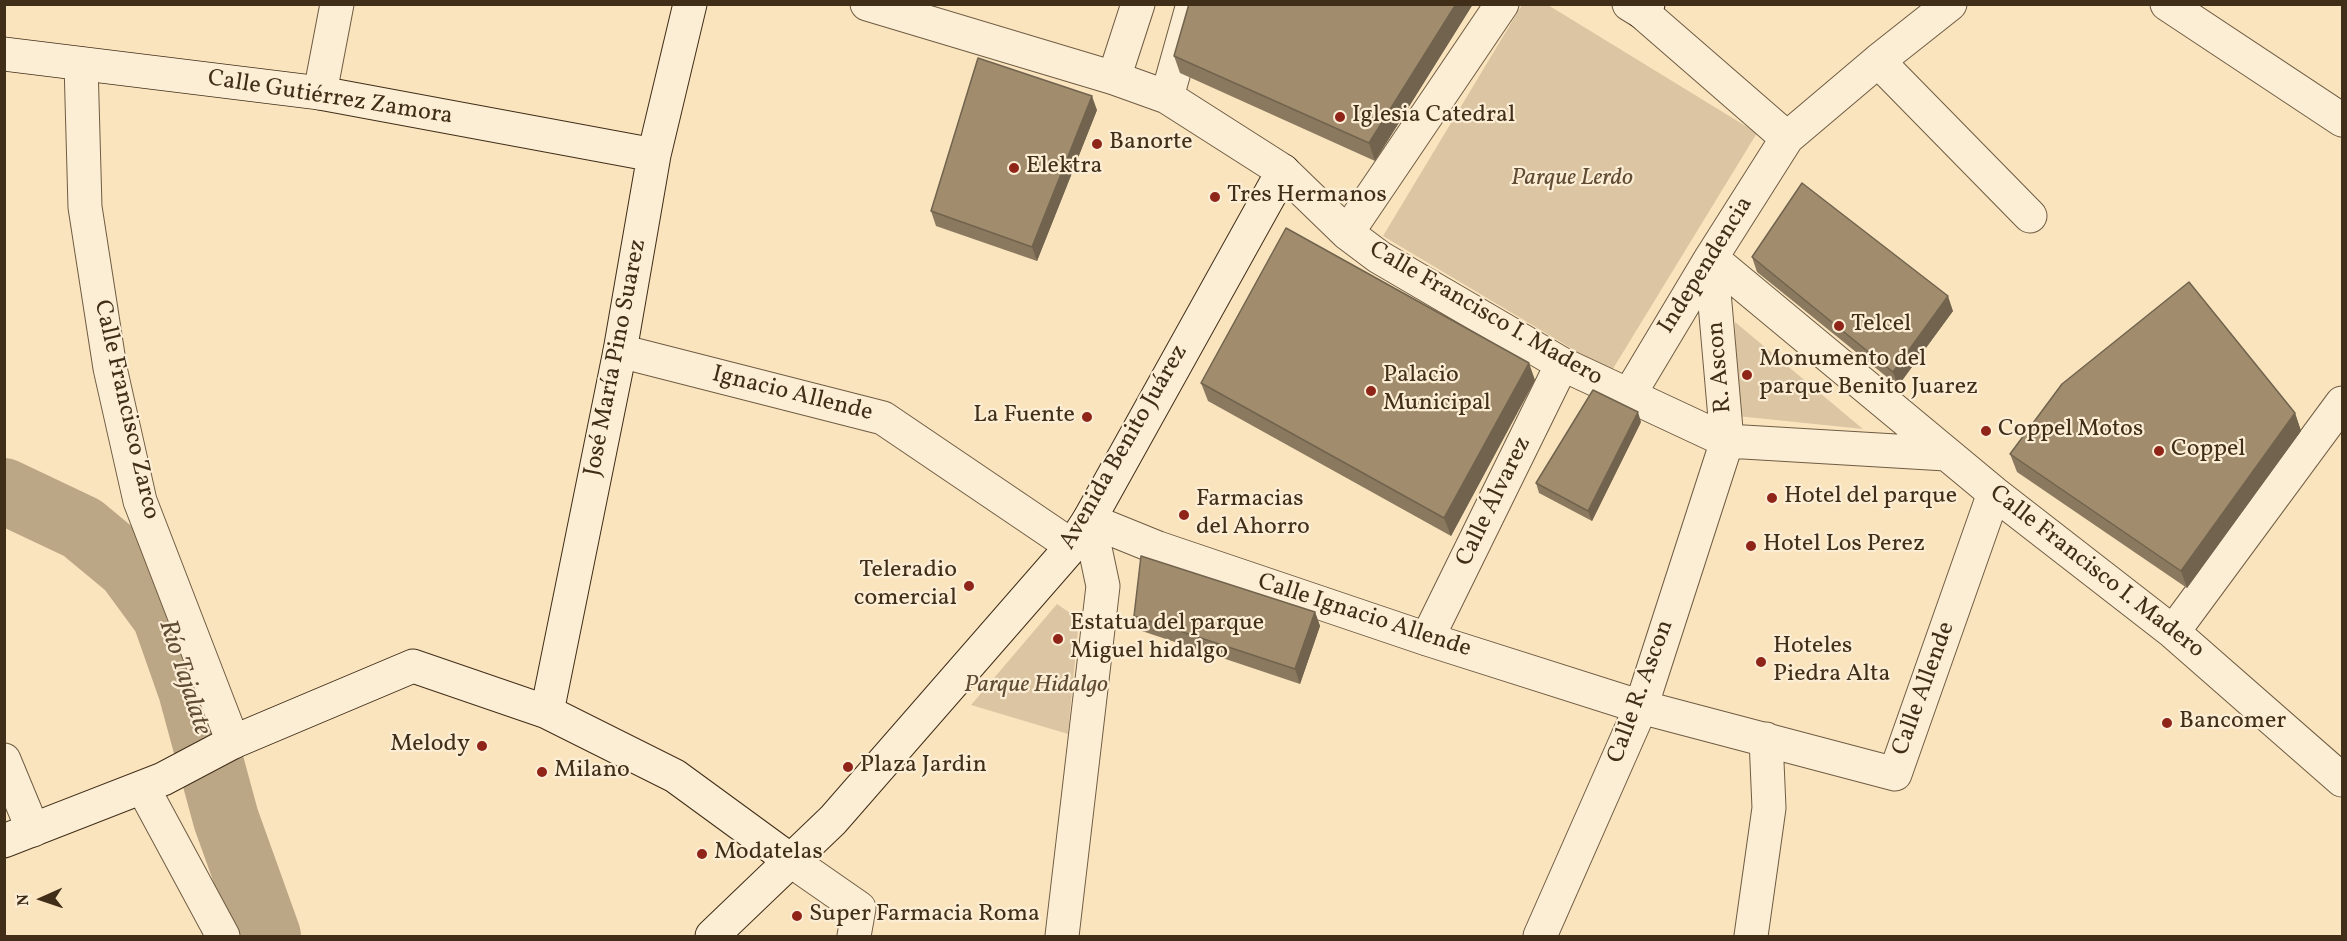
<!DOCTYPE html>
<html>
<head>
<meta charset="utf-8">
<style>
  body { margin:0 }
  #map { position:relative; width:2347px; height:941px; overflow:hidden; background:#fae4be; font-family:Vollkorn,serif }
  canvas { display:block }
  .frame { position:absolute; inset:0; border:6px solid #412e18; pointer-events:none }
  .north { position:absolute; left:12px; top:869px; width:60px; height:60px; -webkit-text-stroke:4px #fcedd5; paint-order:stroke; rotate:267deg; font-size:16px; font-weight:700; line-height:24px; text-align:center; color:#412e18 }
  .north::after { content:''; display:block; margin:auto; width:21px; height:27px; background:#412e18; clip-path:polygon(50% 0,100% 100%,50% 72%,0 100%) }
</style>
</head>
<body>
<div id="map">
<canvas width="2347" height="941"></canvas>
<div class="frame"></div>
<div class="north">N</div>
</div>
<script>
const c = document.querySelector('canvas').getContext('2d');
c.lineJoin = 'round';
function fillPath(path, color) {
  c.fillStyle = color;
  c.fill(path, 'evenodd');
}
function trace(path, color, width, dash) {
  c.strokeStyle = color;
  c.lineWidth = width;
  c.lineCap = dash ? 'butt' : 'round';
  c.setLineDash(dash || []);
  c.stroke(path);
}
function label(font, color, halo, rows, align = 'center') {
  c.font = font + ' Vollkorn,serif';
  c.lineWidth = 4.5;
  c.setLineDash([]);
  c.textBaseline = 'middle';
  c.strokeStyle = halo;
  c.fillStyle = color;
  for (const [text, x, y, turn = 0] of rows) {
    c.save();
    c.translate(x, y);
    c.rotate((+turn || 0) * Math.PI / 180);
    c.textAlign = isNaN(turn) ? turn : align;
    if (halo) c.strokeText(text, 0, 0);
    c.fillText(text, 0, 0);
    c.restore();
  }
}
fillPath(new Path2D(`
  M1522,5h26l209,128 -146,239 -228,-136z
  M1735,322l128,107 -126,-13z
  M1057,604l22,15 -11,115 -97,-29z`), '#dbc5a2');
trace(new Path2D(`
  M4,491l78,37 47,39 36,49 26,74 35,129 42,117`), '#bba686', 66);
const street = new Path2D(`
  M867,4l247,74 53,19 116,74 64,62 32,24 183,107 165,77 219,13
  M1629,4l13,8 145,126
  M2167,4l175,116
  M1878,61l152,155
  M81,64l4,143 25,161 30,133 93,241
  M1114,78l24,-74
  M320,93l17,-89
  M1167,97l26,-93
  M1347,233l155,-229
  M1711,258l283,235 179,139 169,148
  M620,351l263,67 189,128
  M1629,395l82,-137 76,-120 91,-77 72,-57
  M1089,520l69,28 269,91 214,68 254,67 99,-281
  M2173,632l169,-229
  M1427,639l135,-275
  M4,760l29,70
  M143,788l80,148
  M790,860l69,48 -5,28
  M1062,936l41,-350 -14,-66
  M1540,936l101,-229 86,-266 -16,-183
  M1751,936l18,-128 -3,-69`);
const secondary = new Path2D(`
  M1642,12l6,-8
  M4,54l316,39 334,62
  M547,712l73,-361 34,-196 36,-151
  M4,841l159,-62 70,-37 180,-76 134,46 128,64 115,84
  M712,936l121,-116 239,-274 17,-26 194,-349`);
trace(street, '#6f5c42', 35);
trace(secondary, '#412e18', 35);
trace(street, '#fcedd5', 33);
trace(secondary, '#fcedd5', 33);
fillPath(new Path2D(`
  M1473,4l-98,157 -195,-88 -6,-17z
  M1097,110l-60,151 -101,-35 -5,-15z
  M1752,257l201,54 -55,75 -141,-114z
  M1535,380l-84,156 -243,-135 -7,-18z
  M2295,413l6,18 -114,157 -170,-116 -7,-18z
  M1641,422l-49,99 -53,-28 -3,-10z
  M1315,612l5,14 -20,58 -161,-54 -5,-14z`), '#8a795f');
fillPath(new Path2D(`
  M1456,4h17l-98,157 -6,-18z
  M1092,96l5,14 -60,151 -5,-14z
  M1948,296l5,15 -55,75 -5,-14z
  M1529,363l6,17 -84,156 -7,-18z
  M1638,412l3,10 -49,99 -4,-10z
  M2295,413l6,18 -114,157 -6,-17z
  M1315,612l5,14 -20,58 -5,-15z`), '#71634d');
const building = new Path2D(`
  M1189,4h267l-87,139 -195,-87z
  M978,58l114,38 -60,151 -101,-36z
  M1802,183l146,113 -55,76 -141,-115z
  M1286,228l243,135 -85,155 -243,-135z
  M2189,282l106,131 -114,158 -171,-117 52,-70z
  M1593,390l45,22 -50,99 -52,-28z
  M1141,556l174,56 -20,57 -161,-53z`);
fillPath(building, '#a18d6e');
trace(building, '#71634d', 1.5);
for (const [x, y, r, color] of [
  [1340,117,6,"#8f2418"],
  [1097,144,6,"#8f2418"],
  [1014,168,6,"#8f2418"],
  [1215,197,6,"#8f2418"],
  [1839,326,6,"#8f2418"],
  [1747,375,6,"#8f2418"],
  [1371,391,6,"#8f2418"],
  [1087,417,6,"#8f2418"],
  [1986,431,6,"#8f2418"],
  [2159,451,6,"#8f2418"],
  [1772,498,6,"#8f2418"],
  [1184,515,6,"#8f2418"],
  [1751,546,6,"#8f2418"],
  [969,586,6,"#8f2418"],
  [1058,639,6,"#8f2418"],
  [1761,662,6,"#8f2418"],
  [2167,723,6,"#8f2418"],
  [482,746,6,"#8f2418"],
  [848,767,6,"#8f2418"],
  [542,772,6,"#8f2418"],
  [702,854,6,"#8f2418"],
  [797,916,6,"#8f2418"]
]) {
  const dot = new Path2D();
  dot.arc(x, y, r, 0, 2 * Math.PI);
  c.fillStyle = color;
  c.fill(dot);
  trace(dot, '#fcedd5', 2);
}
label('24px', '#412e18', '#fcedd5', [
  ["Calle Gutiérrez Zamora",330,99,9],
  ["Independencia",1707,266,-58],
  ["Calle Francisco I. Madero",1485,315,30],
  ["José María Pino Suarez",617,358,-79],
  ["R. Ascon",1721,367,-95],
  ["Ignacio Allende",792,395,14],
  ["Calle Francisco Zarco",125,410,77],
  ["Avenida Benito Juárez",1125,448,-60],
  ["Calle Álvarez",1495,502,-64],
  ["Calle Francisco I. Madero",2096,573,38],
  ["Calle Ignacio Allende",1364,617,18],
  ["Calle Allende",1925,689,-70],
  ["Calle R. Ascon",1642,692,-70]
]);
label('24px', '#412e18', '#fcedd5', [
  ["Iglesia Catedral",1352,117],
  ["Banorte",1109,144],
  ["Elektra",1026,168],
  ["Tres Hermanos",1227,197],
  ["Telcel",1851,326],
  ["Monumento del",1759,361],
  ["parque Benito Juarez",1759,389],
  ["Palacio",1383,377],
  ["Municipal",1383,405],
  ["La Fuente",1075,417,"right"],
  ["Coppel Motos",1998,431],
  ["Coppel",2171,451],
  ["Hotel del parque",1784,498],
  ["Farmacias",1196,501],
  ["del Ahorro",1196,529],
  ["Hotel Los Perez",1763,546],
  ["Teleradio",957,572,"right"],
  ["comercial",957,600,"right"],
  ["Estatua del parque",1070,625],
  ["Miguel hidalgo",1070,653],
  ["Hoteles",1773,648],
  ["Piedra Alta",1773,676],
  ["Bancomer",2179,723],
  ["Melody",470,746,"right"],
  ["Plaza Jardin",860,767],
  ["Milano",554,772],
  ["Modatelas",714,854],
  ["Super Farmacia Roma",809,916]
], 'left');
label('italic 24px', '#604c34', '#fcedd5', [
  ["Parque Lerdo",1572,180],
  ["Parque Hidalgo",1036,687]
]);
label('italic 26px', '#604c34', '#fcedd5', [
  ["Río Tajalate",183,678,72]
]);
</script>
</body>
</html>
